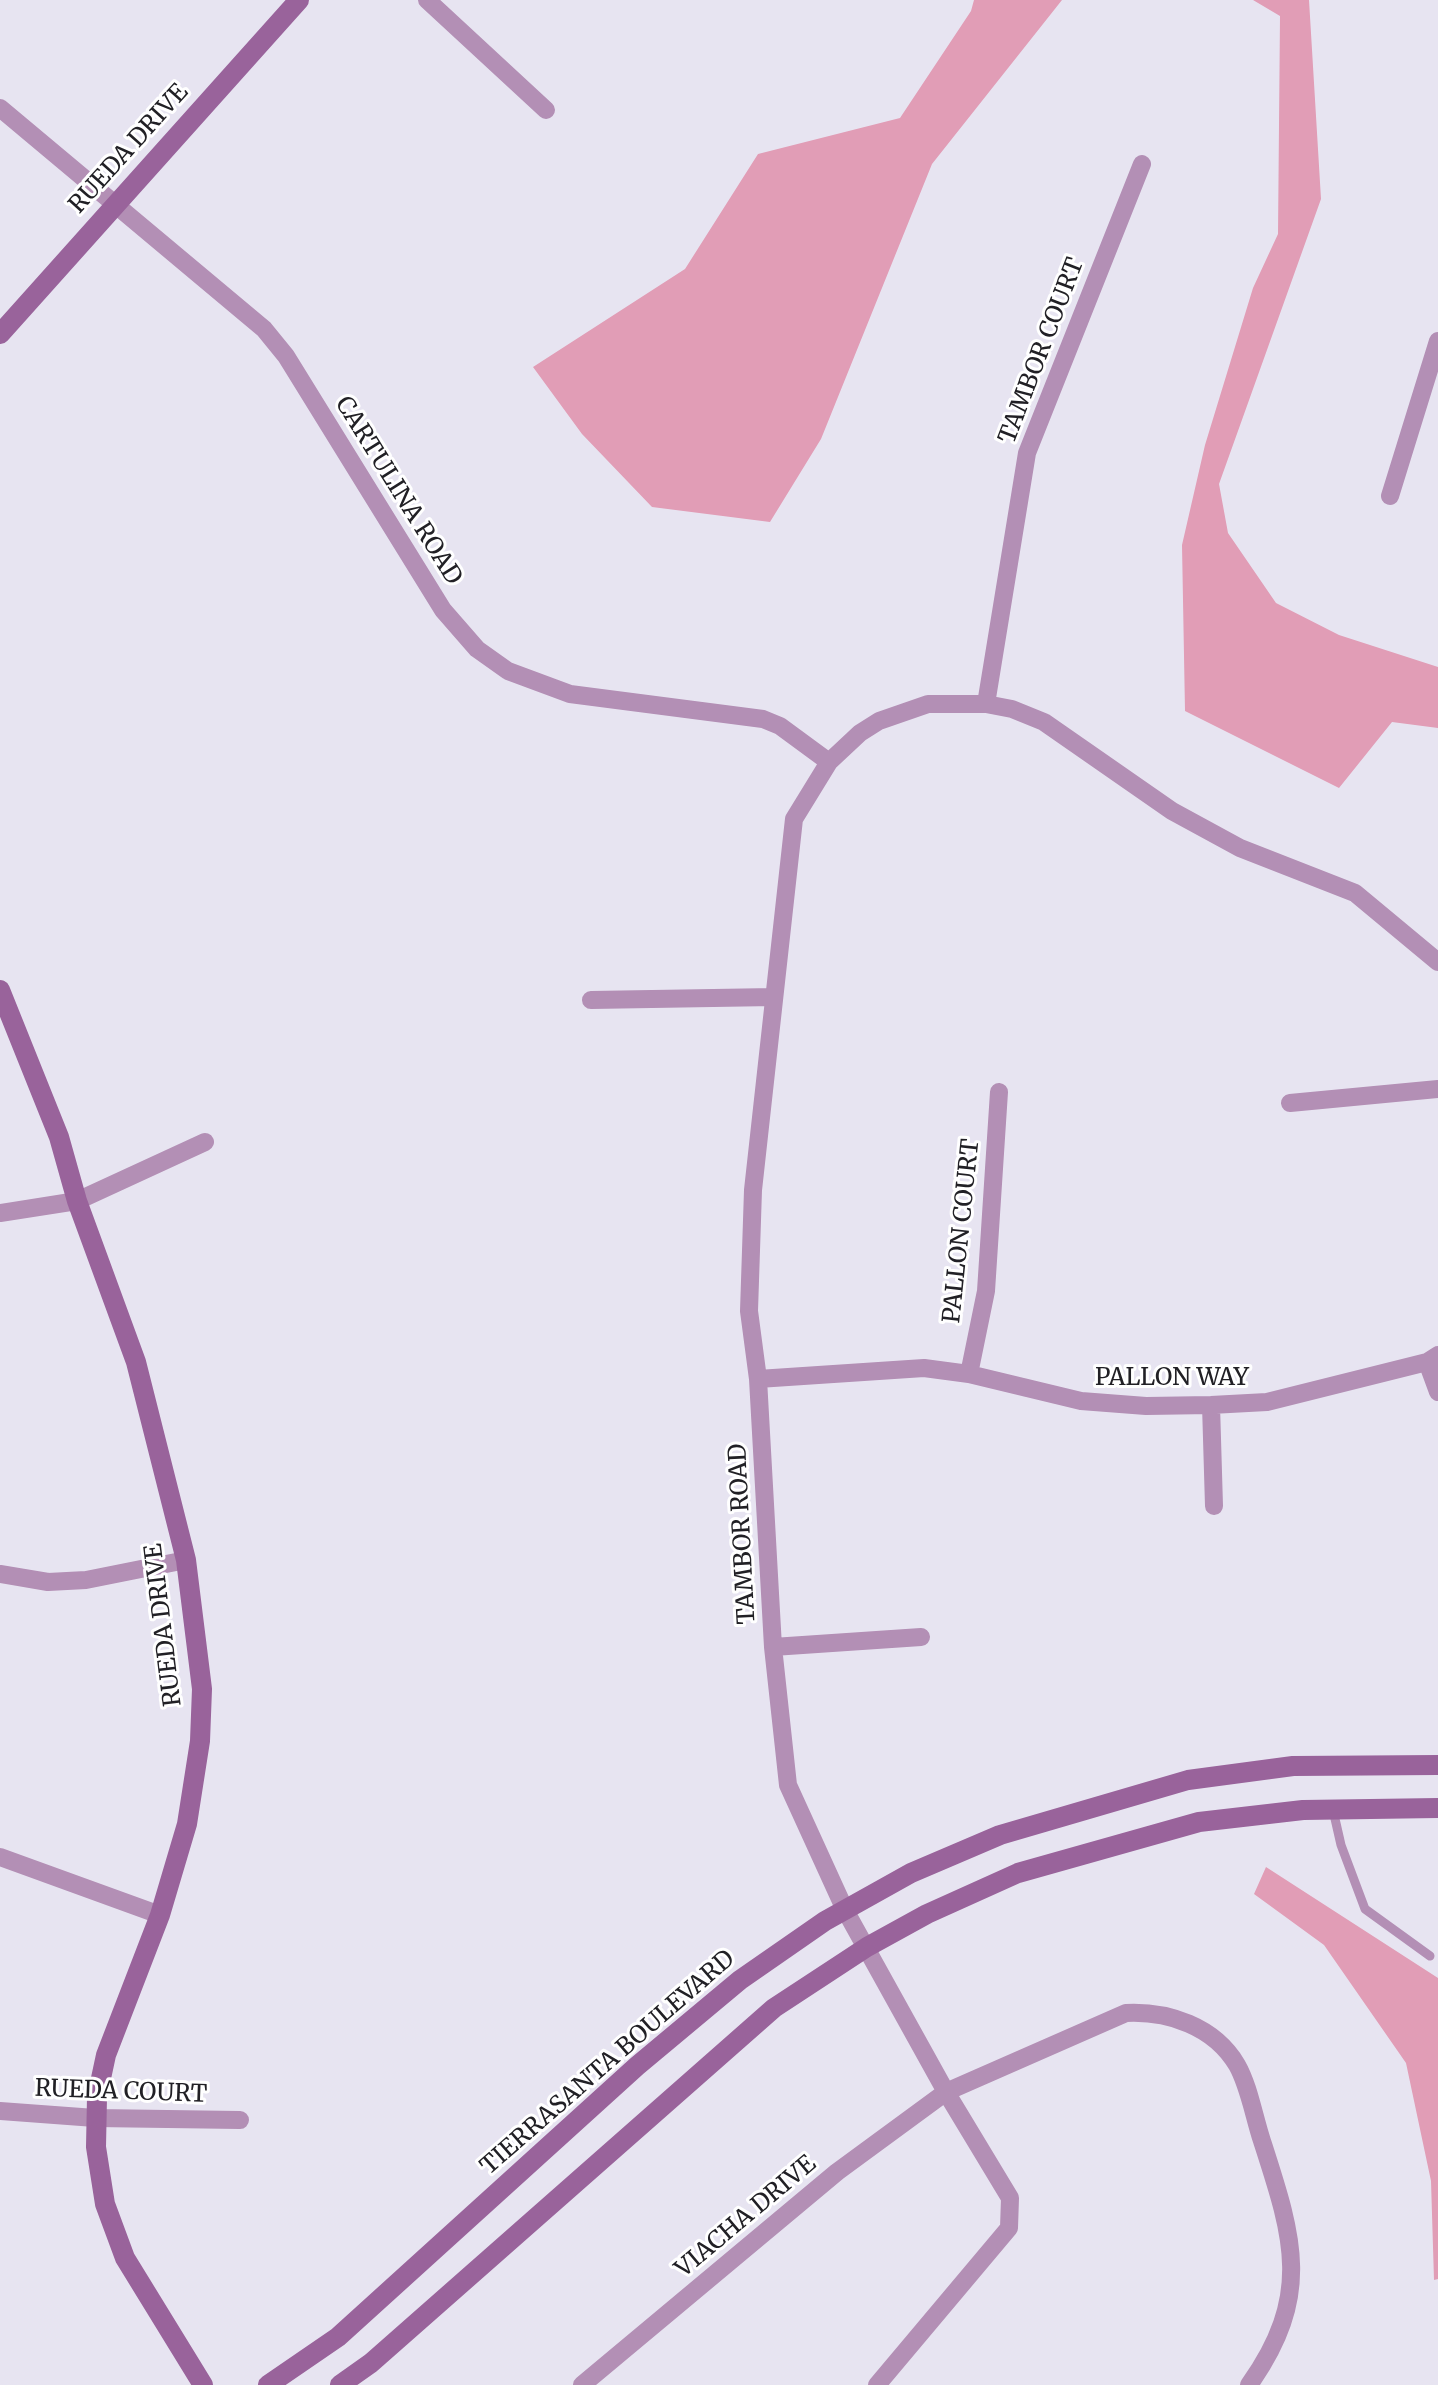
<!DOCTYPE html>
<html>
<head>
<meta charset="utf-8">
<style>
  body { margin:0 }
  canvas { display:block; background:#e7e4f1 }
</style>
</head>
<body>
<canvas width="1438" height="2385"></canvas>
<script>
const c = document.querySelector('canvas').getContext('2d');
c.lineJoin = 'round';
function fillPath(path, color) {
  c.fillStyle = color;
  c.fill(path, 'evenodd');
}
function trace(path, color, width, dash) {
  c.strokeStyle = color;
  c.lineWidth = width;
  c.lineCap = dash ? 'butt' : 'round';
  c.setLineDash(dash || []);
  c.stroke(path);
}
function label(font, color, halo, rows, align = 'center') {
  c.font = font + ' Merriweather,serif';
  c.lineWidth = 6;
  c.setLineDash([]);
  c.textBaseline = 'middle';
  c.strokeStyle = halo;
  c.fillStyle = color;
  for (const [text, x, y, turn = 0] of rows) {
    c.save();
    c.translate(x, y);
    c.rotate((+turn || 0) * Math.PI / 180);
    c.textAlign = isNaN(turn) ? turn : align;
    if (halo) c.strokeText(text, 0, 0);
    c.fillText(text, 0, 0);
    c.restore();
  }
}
fillPath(new Path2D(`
  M974,0h88l-130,164 -111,275 -51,83 -118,-15 -70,-73 -49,-67 152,-98 73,-115 142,-36 71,-107z
  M1253,0h56l12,199 -102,285 9,49 48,70 63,32 99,32v61l-46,-6 -53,66 -154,-77 -3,-166 23,-100 48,-157 25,-54 2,-218z
  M1266,1867l172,111v301l-4,1 -3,-99 -25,-118 -82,-118 -70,-51z`), '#e19db6');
trace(new Path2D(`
  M1333,1810l8,35 24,64 65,47`), '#b38fb5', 9);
trace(new Path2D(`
  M427,0l119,110
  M0,108l264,221 22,27 157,254 34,39 31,22 62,23 193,25 17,7 49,36
  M1390,496l48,-155
  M986,704l41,-251 115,-289
  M591,1000l183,-3
  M1290,1103l148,-14
  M0,1213l77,-12 128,-59
  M1427,1362l11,30
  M969,1374l17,-83 13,-199
  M758,1379l166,-11 45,6 112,27 65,5 65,-1 56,-3 160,-40 11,-7
  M1211,1405l3,101
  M0,1574l48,8 38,-2 100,-20
  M773,1647l148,-10
  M0,1857l160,58
  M0,2111l95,7 145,2
  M582,2385l255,-213 109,-80 180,-79c42,-2 88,13 111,52 12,21 17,52 25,76 31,96 51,154 -13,244
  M877,2385l132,-157 1,-30 -64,-106 -101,-182 -57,-125 -15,-138 -15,-268 -9,-68 4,-121 41,-371 35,-57 31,-29 19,-12 49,-17h58l26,5 32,13 128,89 68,37 115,45 83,69`), '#b38fb5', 18);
trace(new Path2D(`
  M0,334l299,-334
  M0,990l59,147 18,64 59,161 50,198 16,129 -2,52 -13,83 -27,91 -54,140 -9,42 -1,50 9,57 20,54 78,127
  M268,2385l70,-48 299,-271 103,-86 85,-59 86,-48 89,-38 188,-55 105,-14 145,-1
  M340,2385l31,-22 403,-355 93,-61 60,-33 91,-41 181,-51 104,-12 135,-2`), '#99639b', 20);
label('24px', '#212025', '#fff', [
  ["RUEDA DRIVE",129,149,-48],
  ["TAMBOR COURT",1042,351,-69],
  ["CARTULINA ROAD",398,491,58],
  ["PALLON COURT",962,1231,-84],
  ["PALLON WAY",1172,1378],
  ["TAMBOR ROAD",743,1534,-93],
  ["RUEDA DRIVE",164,1625,-97],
  ["TIERRASANTA BOULEVARD",608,2063,-41],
  ["RUEDA COURT",121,2092,2],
  ["VIACHA DRIVE",746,2217,-40]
]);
</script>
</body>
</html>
